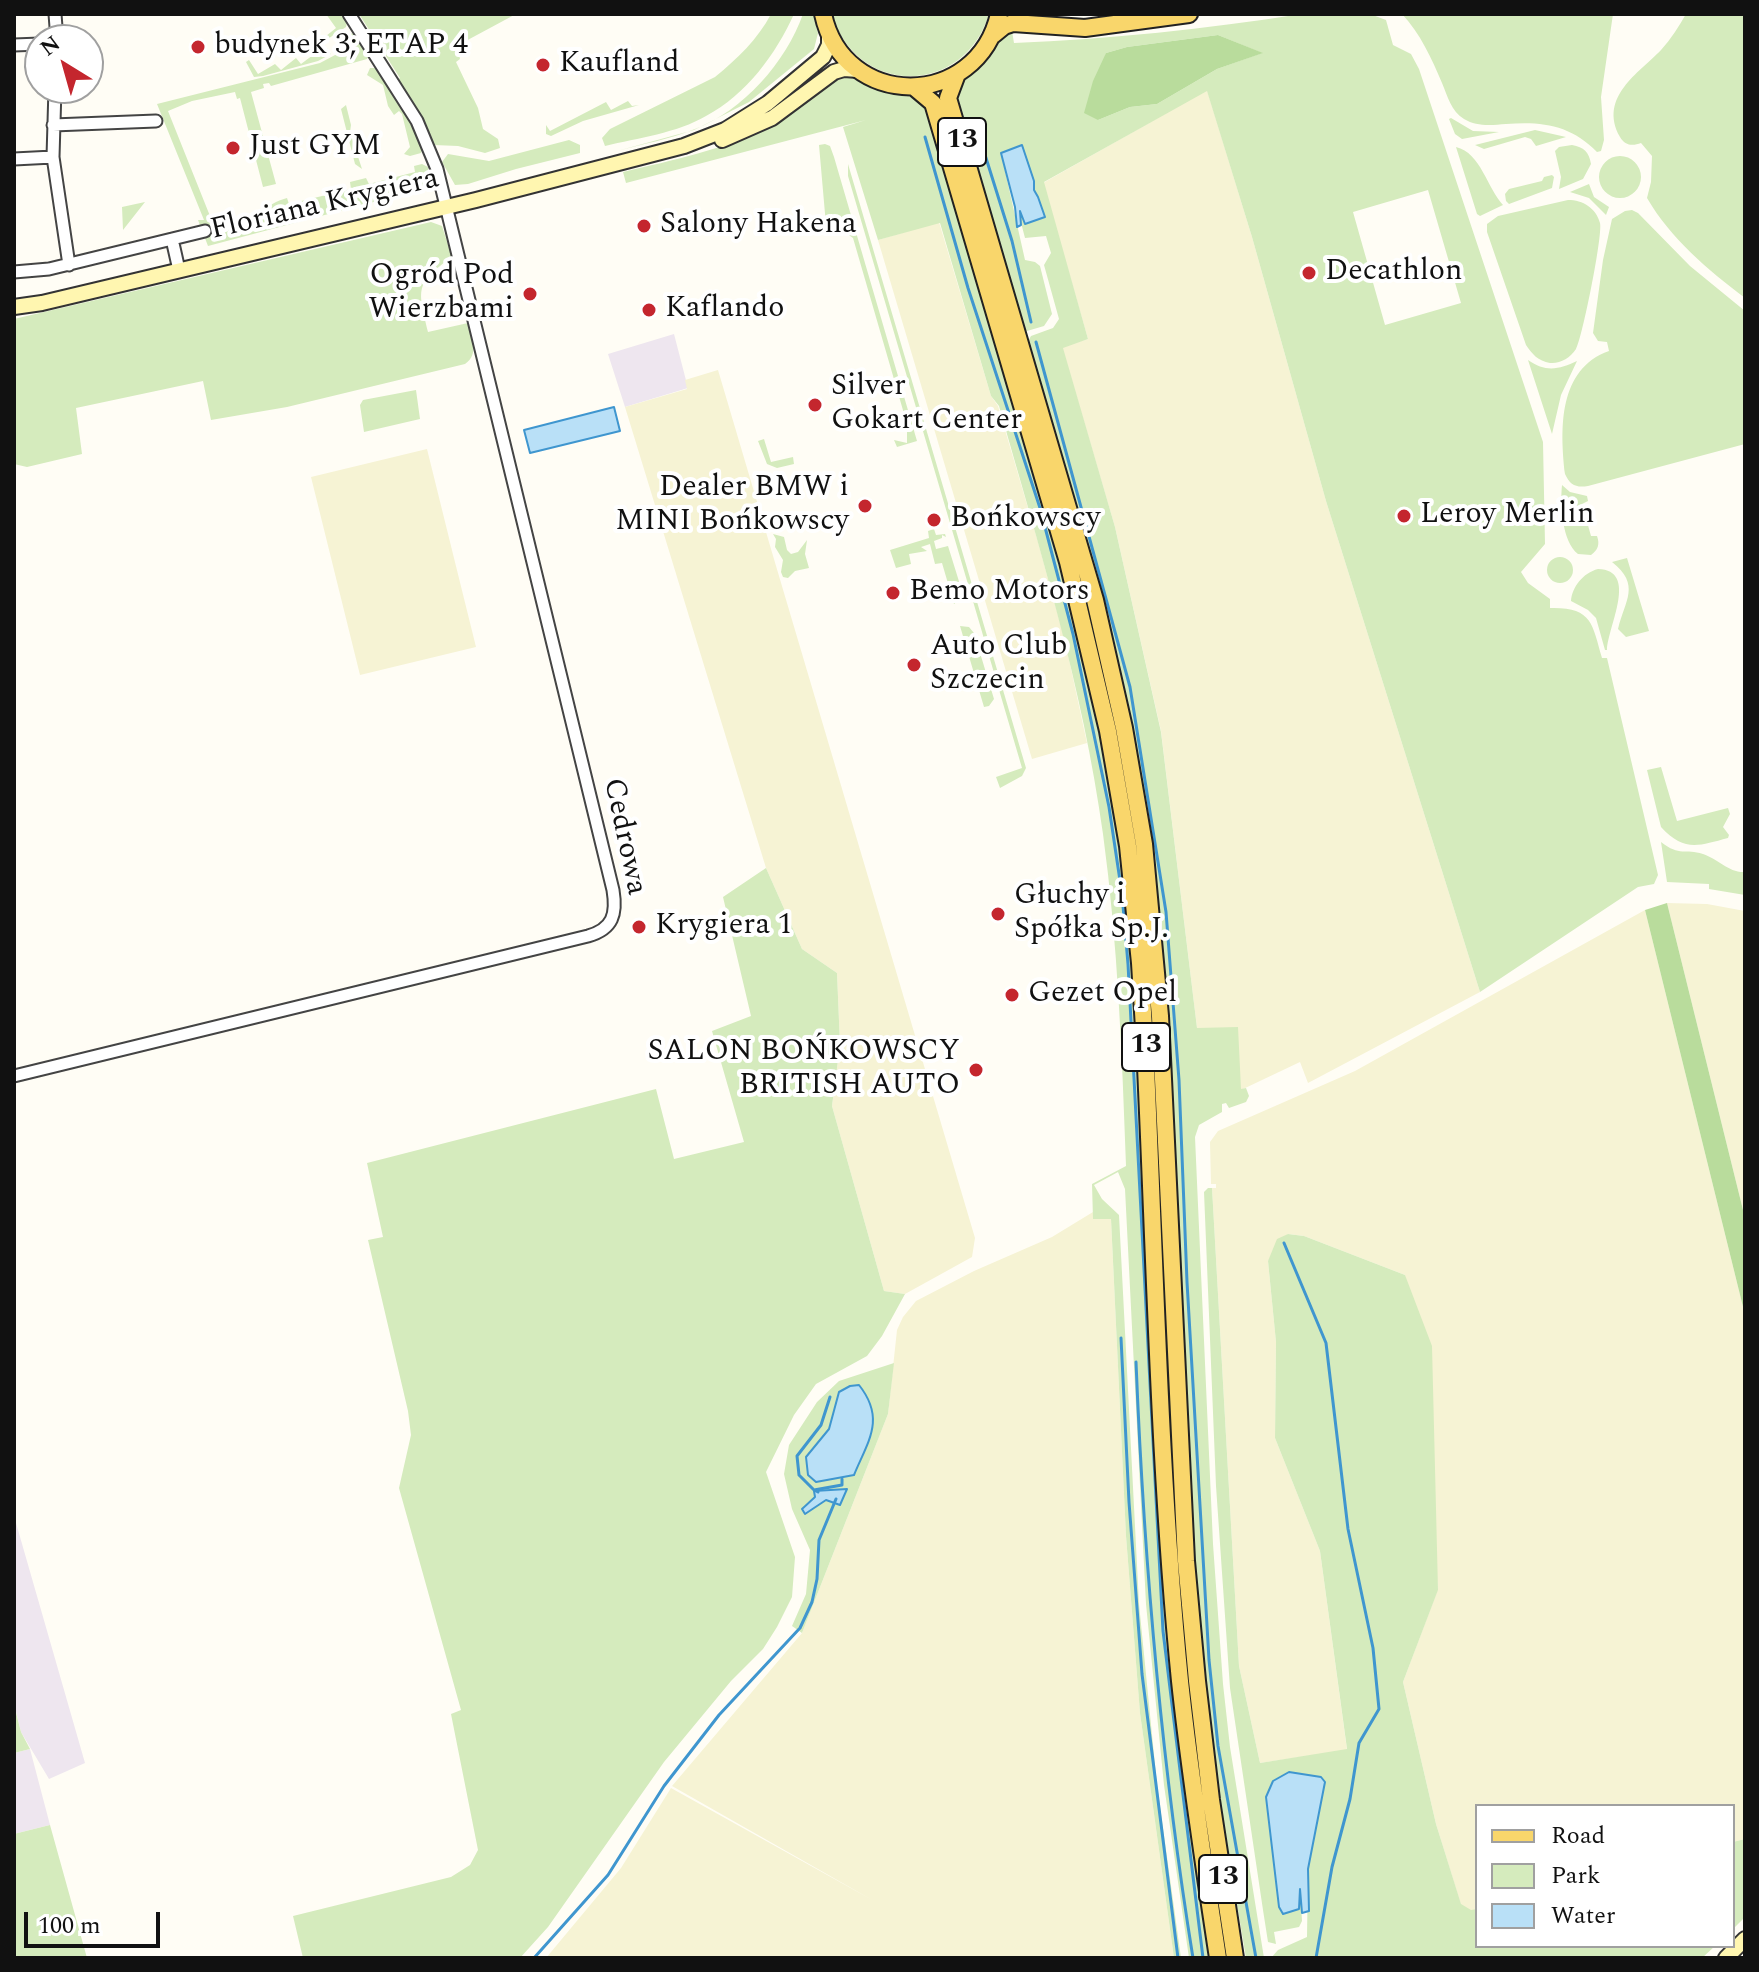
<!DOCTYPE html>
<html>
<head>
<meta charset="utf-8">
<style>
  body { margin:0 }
  #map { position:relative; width:1759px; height:1972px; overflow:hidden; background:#fffdf5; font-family:Spectral,serif }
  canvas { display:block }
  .frame { position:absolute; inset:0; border:16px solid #111; pointer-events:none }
  .legend { position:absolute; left:1475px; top:1804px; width:260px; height:144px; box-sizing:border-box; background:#fff; border:2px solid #a0a0a0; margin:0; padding:10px 14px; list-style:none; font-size:24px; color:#111 }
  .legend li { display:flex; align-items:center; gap:16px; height:40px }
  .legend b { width:40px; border:2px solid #a0a0a0 }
  .north { position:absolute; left:24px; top:24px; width:80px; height:80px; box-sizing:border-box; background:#fff; border:2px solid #a0a0a0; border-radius:50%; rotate:323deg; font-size:22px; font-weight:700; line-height:32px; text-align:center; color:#111 }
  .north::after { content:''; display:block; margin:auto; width:28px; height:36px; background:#c4262e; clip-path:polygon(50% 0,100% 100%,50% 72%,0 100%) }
  .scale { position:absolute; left:24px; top:1912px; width:136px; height:36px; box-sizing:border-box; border:4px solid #111; border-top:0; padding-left:10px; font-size:24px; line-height:28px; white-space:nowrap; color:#111; -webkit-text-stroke:6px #fff; paint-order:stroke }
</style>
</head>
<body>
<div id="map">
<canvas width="1759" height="1972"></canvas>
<div class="frame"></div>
<ul class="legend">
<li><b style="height:10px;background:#f9d66b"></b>Road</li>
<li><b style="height:22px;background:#d5ebbd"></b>Park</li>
<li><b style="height:22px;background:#b9e0f7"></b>Water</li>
</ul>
<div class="north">N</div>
<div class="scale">100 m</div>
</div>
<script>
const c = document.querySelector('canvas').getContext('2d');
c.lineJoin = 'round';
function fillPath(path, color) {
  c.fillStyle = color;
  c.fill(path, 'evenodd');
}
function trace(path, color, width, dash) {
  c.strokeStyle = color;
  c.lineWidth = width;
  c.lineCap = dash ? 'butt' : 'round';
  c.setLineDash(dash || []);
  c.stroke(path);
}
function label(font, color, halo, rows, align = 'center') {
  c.font = font + ' Spectral,serif';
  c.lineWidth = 8;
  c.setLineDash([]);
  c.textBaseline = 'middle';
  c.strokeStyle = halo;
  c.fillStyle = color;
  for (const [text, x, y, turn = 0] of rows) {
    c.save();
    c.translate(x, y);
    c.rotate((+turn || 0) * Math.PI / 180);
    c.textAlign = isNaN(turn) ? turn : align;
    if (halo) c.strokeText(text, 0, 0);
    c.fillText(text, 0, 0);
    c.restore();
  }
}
fillPath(new Path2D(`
  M674,334l14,54 -63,19 -17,-53z
  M14,1516l71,247 -36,16 -28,-47 -7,-28z
  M30,1749l20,76 -36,9v-81z`), '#eee6ef');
fillPath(new Path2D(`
  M1207,90l45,147 74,264 154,491 -172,91 -8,-21 -59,28 -44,-62 -36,-297 -46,-204 -53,-180 26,-8 -45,-156z
  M939,222l52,174 7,10 40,136 27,99 22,102 -55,16 -154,-519z
  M718,370l257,868 -3,19 -67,37 -21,-3 -52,-185 8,-61 -3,-72 -35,-24 -36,-81 -141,-461 62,-18 -2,-9z
  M427,449l49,198 -116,28 -49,-198z
  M1667,903l40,1 38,7v307z
  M1645,910l100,405v524l-12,3v-36h-256v103l-6,2 -10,-6 -25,-81 -33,-142 35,-93 -33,-314 -101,-39 -16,-2 -20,27 8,81 -1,96 45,113 27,199 -87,13 -21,-97 -27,-478h4v-4h-5l-1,-42 8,-11 137,-60z
  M1093,1212v7h18l15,317 14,177 34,245h-628l75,-90 50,-80 203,113 -202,-115 130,-153 86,-219 9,-84 6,-13 13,-16 58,-30 78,-34z`), '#f6f3d4');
fillPath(new Path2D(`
  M326,14h16l5,8 -1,5 -23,15 -2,-2 15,-12z
  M359,14h157l-67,36 15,-6 5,10 -4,-3 -6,3 1,5 -4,3 22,46 5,21 15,10 2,9 -15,5 -27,-7 -24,-1 -37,-65 3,-2z
  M771,14h23c-18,40 -48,81 -88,102 -29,17 -68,22 -101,30l-3,-8 8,-9 105,-52c22,-18 43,-38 56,-63z
  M803,14h10l5,19 -4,16 -65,53 -55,28 -77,21c26,-7 53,-12 78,-22 48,-18 91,-67 108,-115z
  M832,14h157c-25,83 -133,83 -157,0z
  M1301,14h69l16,6 7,25 18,9 8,15 124,373 2,102 -24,28 7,11 22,16v9c42,-1 42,15 52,50h5l51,217 -4,9 -16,3 -158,105 -154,-491 -74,-264 -45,-146 -163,91 44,157 -25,9 52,179 46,205 36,296 41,-1 3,62 5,-1 3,8 -3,6 -17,6 -3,-5 -4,1v8l-23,13 -4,12 18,407 10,140 7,63 34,211h-18l-33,-196 -19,-195 -28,-566 -16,-161 -123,-497 4,-7 22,-8 6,-9 -15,-54 7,-12 -5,-17 -21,2 -6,-23 2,-6 15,-14 -3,-10 -32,-32 24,107 10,2 5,4 12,48 -8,12 -17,5 -4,-3 -66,-228 5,-18 19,-16 23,-30 8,-5 2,12c96,-4 192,-14 287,-29zM1218,35l44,18 -45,16 -60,35 -27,3 -32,13 8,-67 21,-6zM1428,190l33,113 -76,22 -32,-113z
  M1402,14h211l-12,83 3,43 -3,11 -4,1c-26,-27 -55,-31 -91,-28 -14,1 -29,3 -42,-5 -13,-8 -16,-22 -22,-36 -10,-24 -22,-50 -40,-69z
  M1686,14h59v284c-38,-29 -74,-59 -98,-100l4,-16 1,-26 -11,-13c-8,3 -16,3 -21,-6 -22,-40 19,-64 41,-87 10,-11 18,-24 25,-36z
  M349,33l5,1 14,22 -1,3 -96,27 -2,-3 -6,1 1,4 -13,4 25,92 -13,3 -23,-89 -3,1 -2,-7 -43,9 -24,10 48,120 46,-11 -1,-7c8,-8 15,-12 26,-15l2,6 62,-15 -1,-7 16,-4 3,6 46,-12 -1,-6 8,-2 6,3 2,20 -222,59 -10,-26h6l-47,-116 163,-41 32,-17 1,-8z
  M311,47l12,4 4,-3 4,6 -13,7 -55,15 -9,1 -8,-15 3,-2 9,14 17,-10 6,6 15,-12 5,6 12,-9 -5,-6z
  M370,68h6l37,54 10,26 -2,5 -11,3 -6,-2 6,-7 -8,-33 -3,-3 -5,4 -6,-9 -5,-21 -16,-10z
  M840,77l12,1 33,14 29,5 11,8 4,8 133,451 24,94 30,151 14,108 68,955 10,86h-19l-25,-173 -18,-181 -21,-415 -7,-17 -24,13 8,14 17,16 20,389 18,181 24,173h-7l-34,-245 -14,-177 -15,-317h-18l-1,-35 34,-18c-4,-111 -8,-222 -23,-332 -20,-146 -64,-287 -104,-428l-8,-10 -51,-173 -62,17 -35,-113 23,-7 -240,63 -3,-11c50,-12 101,-22 146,-46 25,-14 44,-39 71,-49z
  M628,101l4,5 7,-1 -56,16 -32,15 -5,-2v-9l4,6 56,-29 5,8z
  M346,105l5,20 -1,7 12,37 -7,-5 -14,-55z
  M1451,118l22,13 26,1 -37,7 -7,-5 -6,-15z
  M1535,130l31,7 -30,9 -5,-7 -6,-2 -41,12 -9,-4z
  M569,140l11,5v8l-64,16 -48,15 -13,1 -13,-23 6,-8 41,7z
  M825,144l5,2 4,11 83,284 -20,6 -3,-7 13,3v-19l-54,-186 -10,-7 -1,-7 -16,1 -7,-80z
  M1572,145c12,2 17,7 19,19l-8,15 -24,10 2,-12 -6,-26 4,-4z
  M1456,147c25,6 31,41 47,58l-23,11 -3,-2z
  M1599 177a21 21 0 1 1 42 0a21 21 0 1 1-42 0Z
  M848,164l178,604 -4,8 -22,12 -4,-11 26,-9 -174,-592z
  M1552,175l2,2 -2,11 -43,16 -3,-3 -1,-7 4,-5 33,-8 2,-4z
  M1589,184l5,13 15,10 -3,8 -17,-17 -19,-6z
  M1568,200c15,0 28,8 32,23 3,12 -18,116 -24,126 -6,9 -16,15 -26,14 -12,-2 -18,-9 -24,-18l-39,-113v-8l11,-8z
  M145,202l-22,28 -1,-23z
  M1632,210l6,3 52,53 55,45v133l-157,42c-12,2 -18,-1 -23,-12 -5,-45 -7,-105 44,-123l-2,-9 -9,-1 -5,-8 10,-73 9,-41 13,-8z
  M431,222l11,4 10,31c-38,27 -34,32 -24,75l40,-9c3,15 12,31 -3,41l-178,43 -76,13 -8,-39 -127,27 6,46 -55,13 -13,-3v-145z
  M1528,360c18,13 32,9 49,1l-16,34 -9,39z
  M416,390l4,29 -56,13 -4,-27 3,-5z
  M764,439l7,23 22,-5 1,7 -17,4 -10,-4 -9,-23z
  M1562,485l8,7 17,4 1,5 -6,3 9,32h6c3,8 1,14 -6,19l-13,-1c-16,-12 -18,-50 -16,-69z
  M934,529l2,6 9,-1 1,3 -4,-2v3l-8,3 2,8 12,-3 14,45 -1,7 -7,6 -12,-41 -7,1 -5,-20 -9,3 6,4 -18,3 2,10 -15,4 -6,-18 39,-12 -1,-7z
  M773,534l11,3 3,13 4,4 7,-2 9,-12 -2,14 4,14 -14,3 -7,7 -5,-1 -2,-5 2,-12 -8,-13 1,-8z
  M1547 570a13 13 0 1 1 26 0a13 13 0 1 1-26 0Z
  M1627,558l22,73 -23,6 -8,-8c7,-29 23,-44 -6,-67z
  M1598,569c41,1 10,57 9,81h-2l-9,-32 -8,-8 -17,-9c1,-14 12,-28 27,-32z
  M960,626l9,1 5,6 20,66 -5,7 -5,1z
  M1661,767l16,54 51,-13 2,6 -7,13 6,8 -1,3c-30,8 -44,14 -67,-11l-14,-57z
  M1661,842c19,15 24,6 42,12 15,5 26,19 42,18v23l-36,-6v-5l-42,-2z
  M766,868l36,81 35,24 3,72 -8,61 52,185 21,3 -23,42 -15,20 -51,28 -22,31 -28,57 29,85 -3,40 -15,30 -14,22 -32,32 -67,81 -116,165 -28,31h-217l-10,-42 158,-39 19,-12 8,-15 -27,-136 10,-4 -62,-222 12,-53 -3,-24 -40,-171 15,-3 -16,-74 289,-74 18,70 70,-17 -32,-111 39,-15 -28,-119z
  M1208,1188h4l27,478 21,97 87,-14 -27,-198 -45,-113 1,-96 -8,-81 9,-22 11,-5 16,2 101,39 27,71 6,244 -35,92 33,142 25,80 10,6 6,-1v37h238l-13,12h-431l7,-8 29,-13 1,-68 16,-87 -3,-5 -32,-5 10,137 1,-25 2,37 -3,6 -25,5 2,12 -8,-2 -5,-32 -33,-222 -14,-202 -12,-294z
  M894,1363l-6,51 -86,219 -10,-7 14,-32 4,-44 -18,-41 -8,-35 5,-29 28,-43 22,-21zM839,1392l15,83 -45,-23 20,-23z
  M14,1705l7,27 9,17 -16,4z
  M50,1825l37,133h-73v-124z
  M1745,1839v78l-12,12v-87z`), '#d5ebbd');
fillPath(new Path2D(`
  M1218,35l45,18 -46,16 -60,35 -27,3 -32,13 -14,-7 9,-32 13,-28 21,-6z
  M1667,903l78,315v97l-100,-405z`), '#b9dc9c');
const water = new Path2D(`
  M1022,145l12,36v9l4,7 7,20 -20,7 -5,-13 1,14 -4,2 -2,-20 -14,-54z
  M614,407l6,24 -90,22 -6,-23z
  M859,1385c27,34 9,56 -5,90l-38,7 -8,-7 -2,-18 23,-28 10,-37 11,-6z
  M847,1489l-7,16 -14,-5 -21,14 -3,-5 13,-12 -1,-6z
  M1289,1772l32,5 4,5 -17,87 1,42 -7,2 -2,-24 -1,20 -16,5 -4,-7 -13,-110 7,-16z`);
fillPath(water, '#b9e0f7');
trace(water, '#3f96cf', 2);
trace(new Path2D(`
  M976,126l36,115 19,81
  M925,137l43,151 72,220 33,126 36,173 13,87 6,70 35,667 40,327
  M1036,342l94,345 36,225 13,168 8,202 22,378 9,86 38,212
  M1284,1243l42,100 22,186 25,119 6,61 -20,34 -9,56 -18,68 -16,91
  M1121,1338l8,164 13,172 36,284
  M1136,1362c8,200 25,398 57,596
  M813,1489l-14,-14 -2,-19 24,-31 9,-28
  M818,1492l-4,-2 28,-5v-6
  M534,1958l74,-83 56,-89 55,-71 81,-87 12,-26 5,-23 2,-39 17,-41`), '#3f96cf', 3);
const street = new Path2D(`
  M55,14l2,26
  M14,45l26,-1
  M55,88l-2,69 16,108
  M53,125l103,-4
  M14,159l39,-2
  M172,239l7,31
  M14,272l35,-3 156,-38
  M14,1076l574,-140c25,-7 29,-22 25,-46l-176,-721 -20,-48 -68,-107`);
const secondary = new Path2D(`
  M722,140l50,-22 62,-46 10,-3 14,1
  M14,307l28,-4 434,-103 208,-54 41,-16 43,-27 55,-46 6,-12v-12
  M1726,1958l19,-19`);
const primary = new Path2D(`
  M823,14c21,97 154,96 176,0
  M993,35l11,-9 9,-3 72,5 104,-14
  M957,74l-9,24 147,502 29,128 20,116 16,172 26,545 11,120 14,119 24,158
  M914,87l19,16 135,459 40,169 20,115 12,117 5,82c10,212 14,425 35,636 10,93 24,185 38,277`);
trace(street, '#444', 15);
trace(secondary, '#333', 18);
trace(primary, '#222', 20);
trace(street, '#fff', 11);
trace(secondary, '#fff6b0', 14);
trace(primary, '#f9d66b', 16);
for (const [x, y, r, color] of [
  [198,47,8,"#c4262e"],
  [543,65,8,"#c4262e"],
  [233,148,8,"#c4262e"],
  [644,226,8,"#c4262e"],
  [1309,273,8,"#c4262e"],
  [530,294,8,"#c4262e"],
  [649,310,8,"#c4262e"],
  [815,405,8,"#c4262e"],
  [865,506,8,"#c4262e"],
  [1404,516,8,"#c4262e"],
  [934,520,8,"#c4262e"],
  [893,593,8,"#c4262e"],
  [914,665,8,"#c4262e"],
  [998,914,8,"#c4262e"],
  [639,927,8,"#c4262e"],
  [1012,995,8,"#c4262e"],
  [976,1070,8,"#c4262e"]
]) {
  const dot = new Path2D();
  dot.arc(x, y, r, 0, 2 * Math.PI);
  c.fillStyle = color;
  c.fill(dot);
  trace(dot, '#fff', 3);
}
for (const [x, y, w] of [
  [962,142,48],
  [1146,1047,48],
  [1223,1879,48]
]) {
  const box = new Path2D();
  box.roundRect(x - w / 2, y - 24, w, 48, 6);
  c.fillStyle = '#fff';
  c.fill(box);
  trace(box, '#111', 2);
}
label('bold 28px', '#111', null, [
  ["13",962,142],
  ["13",1146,1047],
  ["13",1223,1879]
]);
label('30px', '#111', '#fff', [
  ["budynek 3; ETAP 4",214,47],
  ["Kaufland",559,65],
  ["Just GYM",249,148],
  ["Salony Hakena",660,226],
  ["Decathlon",1325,273],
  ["Ogród Pod",514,277,"right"],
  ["Wierzbami",514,311,"right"],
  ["Kaflando",665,310],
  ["Silver",831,388],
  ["Gokart Center",831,422],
  ["Dealer BMW i",849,489,"right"],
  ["MINI Bońkowscy",849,523,"right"],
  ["Leroy Merlin",1420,516],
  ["Bońkowscy",950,520],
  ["Bemo Motors",909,593],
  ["Auto Club",930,648],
  ["Szczecin",930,682],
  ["Głuchy i",1014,897],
  ["Spółka Sp.J.",1014,931],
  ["Krygiera 1",655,927],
  ["Gezet Opel",1028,995],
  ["SALON BOŃKOWSCY",960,1053,"right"],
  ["BRITISH AUTO",960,1087,"right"]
], 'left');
label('30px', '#111', '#fff', [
  ["Floriana Krygiera",325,206,-13],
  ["Cedrowa",623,837,78]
]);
</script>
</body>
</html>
